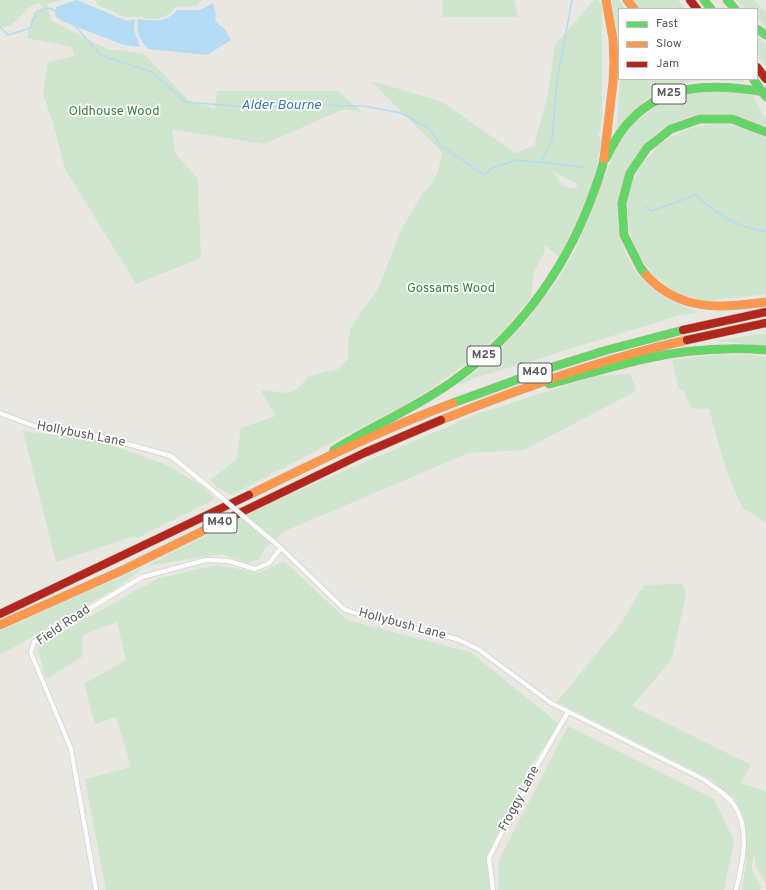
<!DOCTYPE html>
<html>
<head>
<meta charset="utf-8">
<style>
  body { margin:0 }
  #map { position:relative; width:766px; height:890px; overflow:hidden; background:#e8e7e2; font-family:Overpass,sans-serif }
  canvas { display:block }
  .legend { position:absolute; left:618px; top:8px; width:140px; height:72px; box-sizing:border-box; background:#fff; border:1px solid #bcbebf; margin:0; padding:5px 7px; list-style:none; font-size:12px; color:#585c60 }
  .legend li { display:flex; align-items:center; gap:8px; height:20px }
  .legend b { width:20px; border:1px solid #bcbebf }
</style>
</head>
<body>
<div id="map">
<canvas width="766" height="890"></canvas>
<ul class="legend">
<li><b style="height:5px;background:#63d668"></b>Fast</li>
<li><b style="height:5px;background:#ff974d"></b>Slow</li>
<li><b style="height:5px;background:#b3261e"></b>Jam</li>
</ul>
</div>
<script>
const c = document.querySelector('canvas').getContext('2d');
c.lineJoin = 'round';
function fillPath(path, color) {
  c.fillStyle = color;
  c.fill(path, 'evenodd');
}
function trace(path, color, width, dash) {
  c.strokeStyle = color;
  c.lineWidth = width;
  c.lineCap = dash ? 'butt' : 'round';
  c.setLineDash(dash || []);
  c.stroke(path);
}
function label(font, color, halo, rows, align = 'center') {
  c.font = font + ' Overpass,sans-serif';
  c.lineWidth = 3.5;
  c.setLineDash([]);
  c.textBaseline = 'middle';
  c.strokeStyle = halo;
  c.fillStyle = color;
  for (const [text, x, y, turn = 0] of rows) {
    c.save();
    c.translate(x, y);
    c.rotate((+turn || 0) * Math.PI / 180);
    c.textAlign = isNaN(turn) ? turn : align;
    if (halo) c.strokeText(text, 0, 0);
    c.fillText(text, 0, 0);
    c.restore();
  }
}
fillPath(new Path2D(`
  M0,0h62l-15,4 5,17 57,29h12l23,4 44,46 27,9 2,-18h121l25,22 -19,-4 -80,35 -92,-15 3,24 23,26 3,79 -65,26 -71,-115 -12,-46 -10,-29 5,-32 26,-6 -2,-9 -45,-9 4,-18 12,-14 -5,-3c-14,3 -24,29 -38,23z
  M95,0h107l-6,6 -22,1 -3,6 -13,6h-10l-6,-2h-17l-27,-12z
  M443,0h71l4,17h-76z
  M594,0h4l4,6v116l-4,15h3c-1,9 -2,19 -4,28 -8,32 -23,62 -38,92l-14,-12 -1,8 -10,19 -3,25 -26,32 -30,28 -46,33 -29,17 -169,88 -14,-8 -7,-7 26,-20 5,-32 35,-12 -14,-23v-3l26,3 6,-2 6,-5 9,-10 29,-7 10,-10v-16l3,-16 28,-40 21,-55 23,-39c14,-10 16,-26 19,-41l-71,-71 70,20 74,52 19,-7 13,-48 8,-53zM552,171l26,13 -3,5 -12,-3z
  M612,0h7l7,9h-7v38z
  M631,0h47l7,9h-46z
  M736,0h18l12,12v14l-9,-7v-10h-11z
  M757,36l9,8v23l-9,-12z
  M620,79h123l1,3c-58,-7 -95,3 -130,51l3,-7z
  M720,89l32,5 14,26v7c-19,-8 -38,-15 -59,-13 -88,7 -122,125 -50,178 12,9 26,14 41,20l-21,4 -202,62 -19,8 33,-25 36,-38 33,-44 17,-29 15,-35 11,-34 4,-5 11,-29 20,-28 5,-1 16,-13 22,-11z
  M720,124c16,1 33,5 46,15v155l-60,7 -29,-8 -23,-17 -17,-22 -8,-26 -2,-25 5,-20 10,-20 11,-10 4,-7 15,-10 22,-9z
  M766,333v13l-49,-5z
  M712,355h41l13,2v166l-24,-16 -16,-37 -17,-61 -18,-1 -7,-17 -5,-2 -7,-29z
  M631,374l5,17 -112,59 -56,3 -183,78 -20,17 -5,11 -13,4 -25,-9 -76,12 -30,22 -77,45 -39,22v-24l69,-32 77,-33 124,-63 207,-89 119,-38z
  M23,431l78,10 63,23 38,22 13,13 -78,39 -3,-2 -78,26z
  M284,561l63,59 123,32 89,72 -32,47 -41,87 4,32h-384l-21,-111 46,-12 -15,-50 -21,7 -11,-40 42,-24 -9,-38 -34,13 -1,22 -36,22 -9,-33 122,-68 59,-13 41,8z
  M682,584l4,10 -14,65 -40,47 119,59 -10,18 25,8v93l-10,-18 -2,-11c-5,16 0,20 8,32l-2,3h-18l4,-27 -1,-42 -11,-23 -24,-19 -153,-77 62,-76 25,-41z
  M568,726l146,73 20,42 -10,49h-226l1,-30z`), '#d0e5cd');
fillPath(new Path2D(`
  M77,0l50,21 8,-2 -1,11 6,17 -16,-2 -60,-23 -9,-6 1,-9z
  M213,3l3,11 -1,6 3,4 6,4 7,12 -24,15 -59,-6c-9,-10 -12,-17 -10,-30 16,2 28,4 39,-9h23z`), '#b4dcf5');
trace(new Path2D(`
  M74,25l28,31 50,16 33,30 61,5 61,-2 56,1 38,7 29,16 10,16 44,30 8,-7 25,-8 67,7
  M0,27l8,8 22,-7 6,-16 13,-4 8,4
  M541,162l11,-23 5,-58 15,-81
  M645,207l7,4 44,-16c20,19 43,34 70,36`), '#b4dcf5', 1.5);
const street = new Path2D(`
  M0,413l37,14 62,9 72,20 51,42
  M256,527l25,21 63,61 19,7 94,23 21,10 73,54 152,76c11,8 24,15 31,26 17,24 8,59 2,85
  M96,890l-25,-141 -40,-96 3,-11 108,-65 64,-17 22,1 27,8 14,-6 12,-15
  M493,890l-4,-32 26,-52 12,-18 8,-19 33,-57`);
const fast = new Path2D(`
  M704,0l7,9
  M727,0l8,9
  M757,29l9,6
  M606,158c5,-10 10,-20 17,-29 36,-47 90,-46 143,-37
  M646,275l-6,-8 -16,-32 -2,-32 8,-30 17,-25 24,-19 29,-10h32l34,13
  M549,384c32,-8 63,-18 95,-25 40,-9 81,-12 122,-9
  M453,403l93,-34 61,-19 76,-20
  M334,450c38,-24 79,-41 115,-66 65,-45 113,-109 141,-182 5,-14 11,-28 14,-43`);
const slow = new Path2D(`
  M627,0l7,9
  M604,159l9,-77 1,-19 -1,-24 -7,-39
  M646,275c34,37 74,33 120,27
  M441,420c80,-32 161,-61 246,-80
  M249,495c67,-33 134,-66 204,-92
  M0,625l123,-55 100,-49`);
const jam = new Path2D(`
  M690,0l7,9
  M683,330l83,-18
  M687,340l79,-17
  M223,521l141,-68 77,-33
  M0,614l249,-119`);
trace(street, '#c5c5c4', 5.5);
trace(fast, '#beae91', 9);
trace(slow, '#beae91', 9);
trace(jam, '#beae91', 9);
trace(street, '#fcfbfb', 4.5);
trace(fast, '#63d668', 8);
trace(slow, '#ff974d', 8);
trace(jam, '#b3261e', 8);
const streetBridge = new Path2D(`
  M222,498l34,29`);
const fastBridge = new Path2D(`
  M753,79l13,18`);
const jamBridge = new Path2D(`
  M757,67l9,12`);
trace(streetBridge, '#c5c5c4', 5.5, []);
trace(fastBridge, '#beae91', 9, []);
trace(jamBridge, '#beae91', 9, []);
trace(streetBridge, '#fcfbfb', 4.5);
trace(fastBridge, '#63d668', 8);
trace(jamBridge, '#b3261e', 8);
for (const [x, y, w] of [
  [669,94,34],
  [484,356,34],
  [535,373,34],
  [220,523,34]
]) {
  const box = new Path2D();
  box.roundRect(x - w / 2, y - 10, w, 20, 3);
  c.fillStyle = '#fff';
  c.fill(box);
  trace(box, '#585c60', 1);
}
label('bold 12px', '#585c60', null, [
  ["M25",669,94],
  ["M25",484,356],
  ["M40",535,373],
  ["M40",220,523]
]);
label('13px', '#368135', '#fff', [
  ["Oldhouse Wood",114,112],
  ["Gossams Wood",451,289]
]);
label('13px', '#585c60', '#fff', [
  ["Hollybush Lane",81,435,11],
  ["Hollybush Lane",402,625,15],
  ["Field Road",64,626,-34],
  ["Froggy Lane",520,799,-62]
]);
label('italic 14px', '#3c78ae', '#fff', [
  ["Alder Bourne",281,106]
]);
</script>
</body>
</html>
